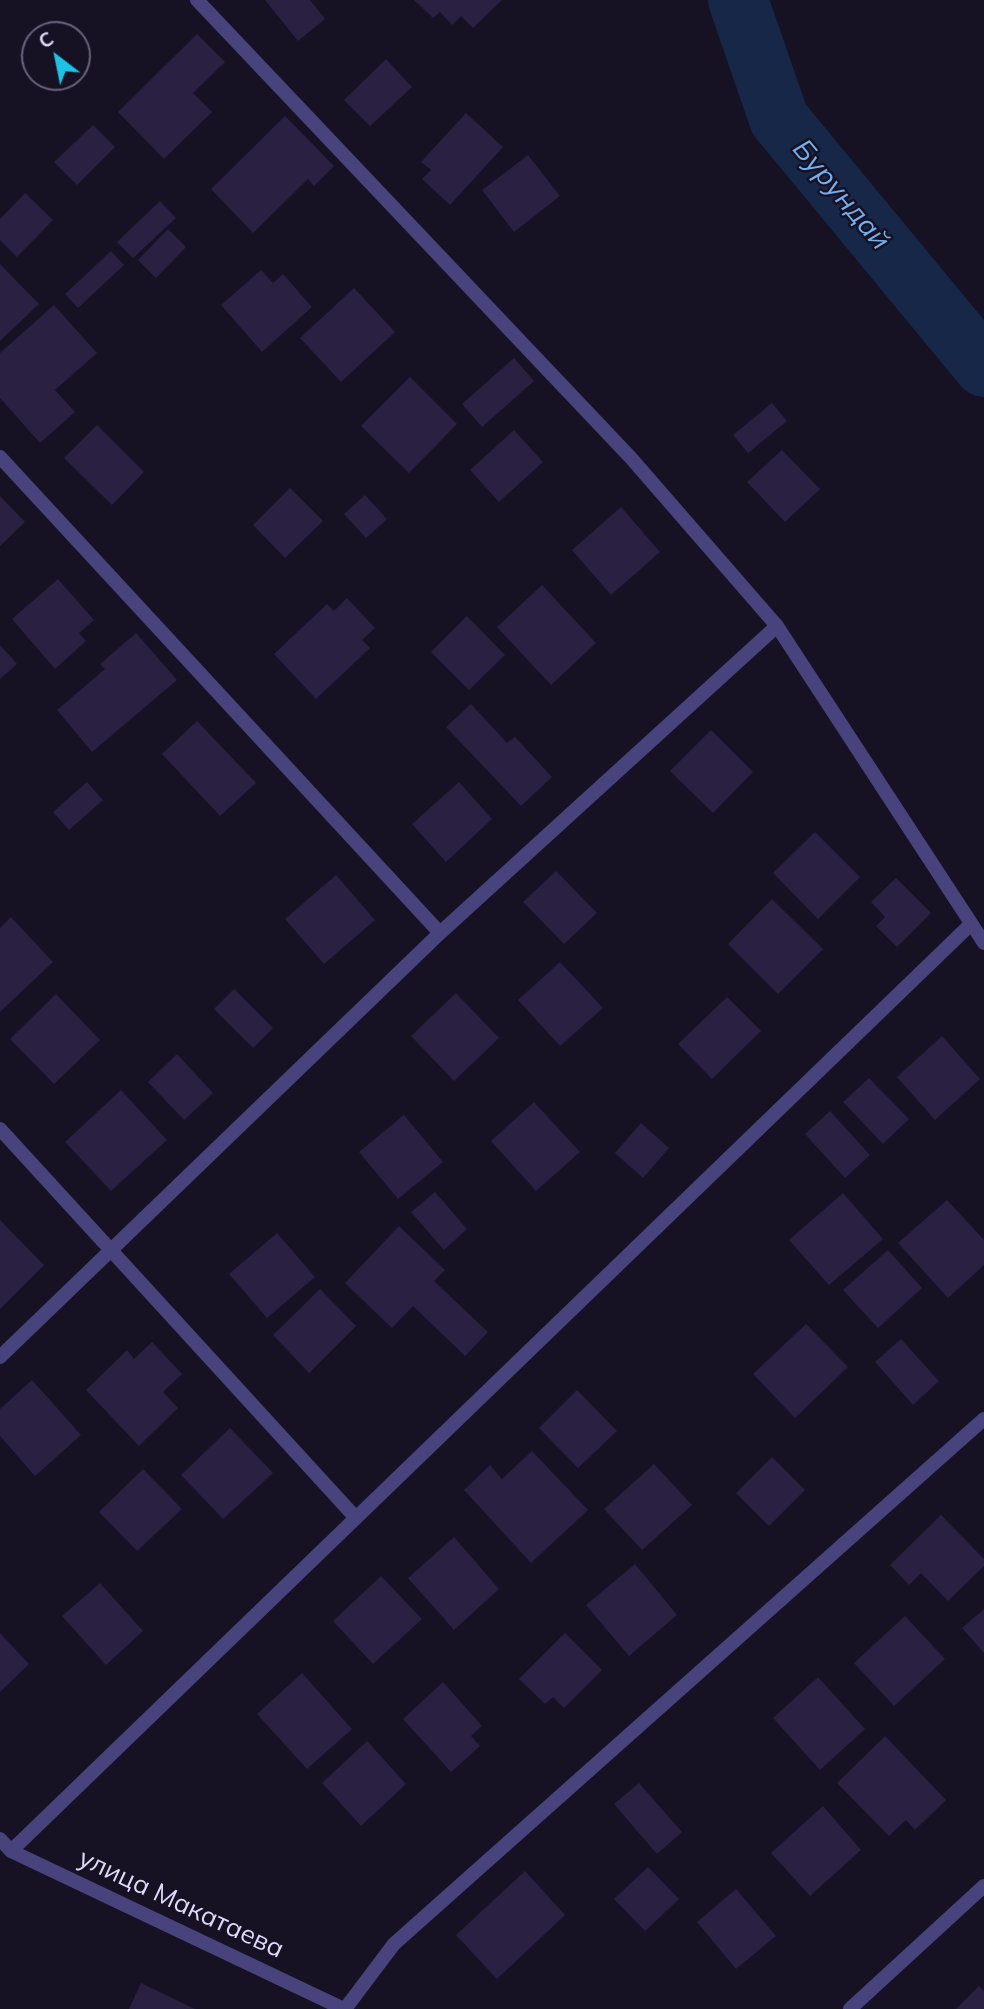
<!DOCTYPE html>
<html>
<head>
<meta charset="utf-8">
<style>
  body { margin:0 }
  #map { position:relative; width:984px; height:2009px; overflow:hidden; background:#161224; font-family:Mulish,sans-serif }
  canvas { display:block }
  .north { position:absolute; left:21px; top:21px; width:70px; height:70px; box-sizing:border-box; background:#161224; border:2px solid #66627a; border-radius:50%; rotate:328deg; font-size:19px; font-weight:700; line-height:28px; text-align:center; color:#dfd9fa }
  .north::after { content:''; display:block; margin:auto; width:24px; height:32px; background:#1ec2e2; clip-path:polygon(50% 0,100% 100%,50% 72%,0 100%) }
</style>
</head>
<body>
<div id="map">
<canvas width="984" height="2009"></canvas>
<div class="north">С</div>
</div>
<script>
const c = document.querySelector('canvas').getContext('2d');
c.lineJoin = 'round';
function trace(path, color, width, dash) {
  c.strokeStyle = color;
  c.lineWidth = width;
  c.lineCap = dash ? 'butt' : 'round';
  c.setLineDash(dash || []);
  c.stroke(path);
}
function fillPath(path, color) {
  c.fillStyle = color;
  c.fill(path, 'evenodd');
}
function label(font, color, halo, rows, align = 'center') {
  c.font = font + ' Mulish,sans-serif';
  c.lineWidth = 5;
  c.setLineDash([]);
  c.textBaseline = 'middle';
  c.strokeStyle = halo;
  c.fillStyle = color;
  for (const [text, x, y, turn = 0] of rows) {
    c.save();
    c.translate(x, y);
    c.rotate((+turn || 0) * Math.PI / 180);
    c.textAlign = isNaN(turn) ? turn : align;
    if (halo) c.strokeText(text, 0, 0);
    c.fillText(text, 0, 0);
    c.restore();
  }
}
trace(new Path2D(`
  M738,0l41,119 205,248`), '#172748', 60);
fillPath(new Path2D(`
  M265,0h45l15,19 -27,22z
  M414,0h88l-29,28 -12,-12 -9,9 -12,-13 -7,6z
  M197,34l28,28 -32,31 19,19 -48,47 -46,-47z
  M386,59l26,28 -42,39 -26,-26z
  M466,113l37,34 -53,58 -28,-26 9,-9 -10,-8z
  M285,116l49,50 -20,20 -6,-7 -55,54 -42,-44z
  M93,125l22,22 -38,38 -23,-23z
  M528,155l32,41 -46,36 -32,-42z
  M25,193l28,27 -36,37 -17,-17v-21z
  M160,201l16,17 -43,40 -16,-16z
  M168,229l18,18 -30,31 -18,-18z
  M111,251l13,14 -46,43 -13,-14z
  M0,264l39,40 -39,37z
  M261,270l12,13 10,-9 29,33 -50,45 -41,-47z
  M354,288l41,44 -54,50 -41,-44z
  M54,305l43,48 -42,37 20,22 -35,31 -40,-45v-45z
  M514,358l20,23 -52,46 -20,-23z
  M410,377l47,47 -48,49 -48,-47z
  M772,403l15,18 -39,32 -15,-18z
  M97,425l47,47 -32,33 -48,-47z
  M514,430l29,32 -44,40 -29,-32z
  M782,450l38,39 -35,33 -38,-40z
  M290,488l33,33 -38,37 -32,-33z
  M365,495l22,24 -21,19 -22,-24z
  M0,496l25,26 -25,24z
  M621,507l39,45 -49,43 -39,-45z
  M58,579l36,41 -15,13 7,8 -31,28 -43,-50z
  M542,585l54,58 -45,42 -54,-58z
  M347,598l28,30 -13,12 8,8 -54,51 -42,-45 53,-50 7,7z
  M467,616l38,39 -36,35 -38,-38z
  M136,633l41,47 -85,72 -35,-42 48,-41 -5,-5z
  M0,645l17,19 -17,15z
  M471,704l36,39 8,-6 37,40 -31,29 -75,-79z
  M197,721l59,62 -36,33 -58,-62z
  M711,730l42,42 -40,41 -43,-42z
  M87,782l16,18 -34,30 -16,-18z
  M459,782l33,37 -46,43 -34,-38z
  M815,832l45,45 -42,42 -45,-46z
  M556,871l41,42 -33,31 -41,-42z
  M336,875l39,45 -51,44 -39,-45z
  M896,878l35,35 -34,34 -21,-21 9,-9 -14,-15z
  M772,899l51,50 -45,45 -50,-50z
  M11,917l42,45 -53,50v-84z
  M560,962l43,46 -43,38 -42,-46z
  M234,989l39,39 -20,20 -39,-39z
  M456,993l43,45 -45,43 -43,-45z
  M56,994l44,46 -46,44 -44,-45z
  M727,997l34,34 -49,48 -34,-35z
  M942,1036l38,43 -45,41 -38,-43z
  M177,1054l36,39 -29,27 -36,-38z
  M869,1078l40,41 -26,25 -40,-42z
  M121,1090l46,50 -56,51 -46,-49z
  M534,1102l46,50 -44,39 -45,-50z
  M830,1111l40,44 -25,23 -40,-44z
  M404,1115l39,47 -45,37 -39,-47z
  M641,1123l28,25 -26,30 -28,-25z
  M435,1192l32,37 -23,21 -33,-38z
  M843,1193l40,46 -54,46 -40,-45z
  M947,1200l37,40v25l-36,33 -50,-55z
  M0,1220l44,45 -44,44z
  M399,1226l46,44 -11,11 54,51 -23,24 -52,-50 -21,22 -47,-45z
  M277,1233l38,44 -48,41 -38,-44z
  M888,1250l34,38 -44,40 -35,-38z
  M320,1289l36,37 -47,47 -36,-38z
  M806,1324l42,43 -53,51 -42,-44z
  M901,1339l38,42 -26,24 -38,-43z
  M152,1342l30,32 -19,18 15,16 -39,38 -53,-56 41,-40 7,9z
  M32,1380l49,55 -46,41 -35,-40v-27z
  M577,1390l40,41 -39,37 -39,-40z
  M230,1428l43,45 -50,46 -42,-44z
  M532,1451l56,59 -57,53 -67,-73 26,-25 12,14z
  M772,1457l33,33 -36,36 -33,-33z
  M654,1464l38,41 -50,45 -38,-41z
  M143,1469l39,40 -45,42 -38,-39z
  M941,1515l43,44v7l-36,35 -27,-28 -12,12 -19,-20z
  M454,1537l45,52 -45,41 -46,-52z
  M635,1564l42,51 -48,41 -43,-51z
  M381,1576l41,43 -49,45 -40,-43z
  M100,1583l43,48 -37,34 -44,-49z
  M984,1609v44l-22,-25z
  M905,1616l40,43 -51,47 -40,-43z
  M0,1633l29,31 -29,28z
  M565,1633l37,37 -38,38 -11,-11 -8,7 -26,-25z
  M302,1673l50,56 -45,40 -50,-55z
  M818,1677l47,52 -45,41 -47,-52z
  M443,1682l39,44 -11,10 9,10 -29,26 -48,-53z
  M885,1736l61,64 -31,30 -9,-10 -17,16 -52,-53z
  M367,1741l39,43 -45,42 -39,-43z
  M639,1783l43,49 -25,22 -43,-50z
  M823,1806l38,44 -51,46 -39,-43z
  M648,1867l31,32 -34,32 -31,-32z
  M525,1871l40,44 -68,64 -41,-44z
  M736,1889l40,47 -40,33 -39,-47z
  M141,1983l54,26h-66z
  M979,1986l5,5v18h-28z`), '#292042');
trace(new Path2D(`
  M197,0l434,458 146,168 207,317
  M0,457l440,476
  M0,1129l356,389
  M0,1357l440,-424 337,-307
  M0,1839l11,12 333,158
  M11,1851l960,-927
  M345,2009l49,-65 590,-525
  M850,2009l134,-123`), '#48437d', 14);
label('26px', '#dfd9fa', '#161224', [
  ["улица Макатаева",181,1904,25]
]);
label('italic 28px', '#75aeed', '#161224', [
  ["Бурундай",841,195,50]
]);
</script>
</body>
</html>
